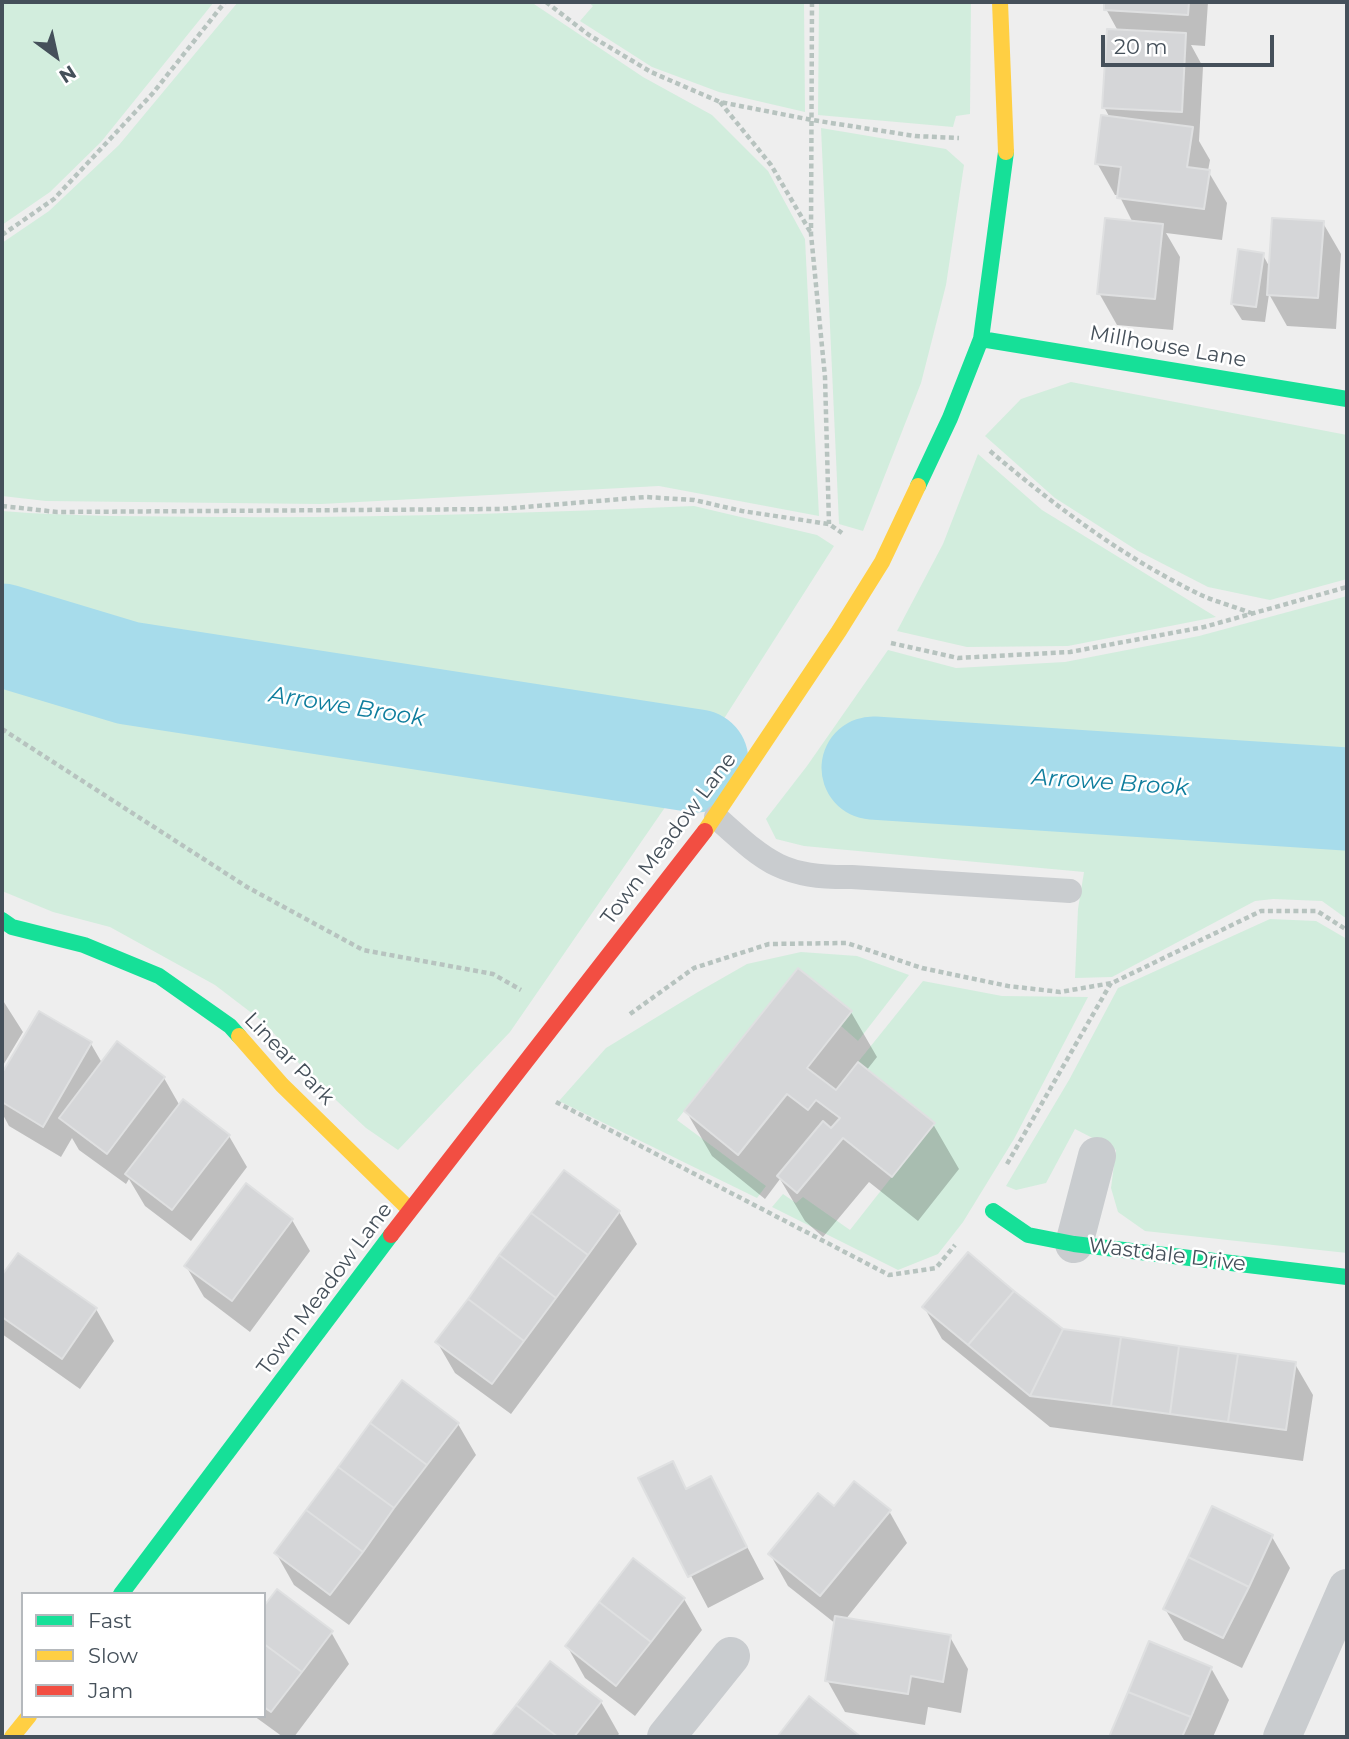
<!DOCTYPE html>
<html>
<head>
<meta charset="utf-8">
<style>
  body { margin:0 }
  #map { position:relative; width:1349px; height:1739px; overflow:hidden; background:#eee; font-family:Montserrat,sans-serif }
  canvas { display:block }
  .frame { position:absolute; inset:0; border:4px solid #45505a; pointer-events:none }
  .legend { position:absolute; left:21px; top:1592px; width:245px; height:126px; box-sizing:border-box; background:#fff; border:2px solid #b5b9bd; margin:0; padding:9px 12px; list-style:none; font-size:21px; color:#45505a }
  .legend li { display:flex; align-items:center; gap:14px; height:35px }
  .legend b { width:35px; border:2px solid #b5b9bd }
  .north { position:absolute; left:21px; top:21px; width:70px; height:70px; -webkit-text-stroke:5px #fff; paint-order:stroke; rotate:147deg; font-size:19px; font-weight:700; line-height:28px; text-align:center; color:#45505a }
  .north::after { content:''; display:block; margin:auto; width:24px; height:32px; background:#45505a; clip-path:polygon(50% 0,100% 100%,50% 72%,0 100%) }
  .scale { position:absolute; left:1101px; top:35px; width:173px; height:32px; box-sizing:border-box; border:4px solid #45505a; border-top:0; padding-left:9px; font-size:21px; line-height:24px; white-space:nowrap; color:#45505a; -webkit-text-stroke:5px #fff; paint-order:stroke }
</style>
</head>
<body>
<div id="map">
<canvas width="1349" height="1739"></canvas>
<div class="frame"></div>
<ul class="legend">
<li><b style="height:9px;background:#16e098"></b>Fast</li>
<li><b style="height:9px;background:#ffcf43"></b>Slow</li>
<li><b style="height:9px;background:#f24e42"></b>Jam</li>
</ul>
<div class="north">N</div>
<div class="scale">20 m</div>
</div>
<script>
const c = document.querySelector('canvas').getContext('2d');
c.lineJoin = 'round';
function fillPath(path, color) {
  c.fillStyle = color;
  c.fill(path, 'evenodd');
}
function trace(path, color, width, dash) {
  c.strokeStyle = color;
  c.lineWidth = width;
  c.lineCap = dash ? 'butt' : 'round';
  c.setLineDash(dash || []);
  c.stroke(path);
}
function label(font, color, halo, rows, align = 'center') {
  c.font = font + ' Montserrat,sans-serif';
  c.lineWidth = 5;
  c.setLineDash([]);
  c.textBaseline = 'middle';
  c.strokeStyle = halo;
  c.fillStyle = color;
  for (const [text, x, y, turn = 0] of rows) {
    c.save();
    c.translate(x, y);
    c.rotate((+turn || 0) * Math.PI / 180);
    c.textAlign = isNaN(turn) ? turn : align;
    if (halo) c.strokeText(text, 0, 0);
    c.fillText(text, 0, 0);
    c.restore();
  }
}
fillPath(new Path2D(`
  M2,2h212l-113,140 -51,50 -48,33z
  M238,2h293l112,75 69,38 56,56 37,68 14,277 -160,-30 -338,18 -275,-3 -44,-5v-253l47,-32 70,-66z
  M588,2h216l1,110 -86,-20 -67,-25 -72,-46 13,-15z
  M819,2h152l-1,112 -14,2 -3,11 -135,-12z
  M821,128l125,21 18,16 -18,120 -25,98 -58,148 -24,-7z
  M1071,382l276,53v144l-77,21 -62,-13 -70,-36 -83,-53 -70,-62 36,-37z
  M978,454l64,56 174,107 -148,29 -101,1 -70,-16 46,-87z
  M694,506l123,29 17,11 -137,215 -187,271 -112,118 -32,-22 -58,-54 -42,-50 -51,-39 -105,-58 -57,-15 -51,-21v-380c72,6 145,5 218,6 158,1 316,-4 474,-11z
  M1347,596v323l-25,-18 -49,-2 -18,2 -143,76 -37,1 3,-69 6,-37 -280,-26 -28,-7 -10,-20 41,-53 81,-116 68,18 109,-6 134,-26z
  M1270,919l46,2 31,18v314l-202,-22 -27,-19 -7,-24 5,-38 -41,-21 -29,54 -30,7 -10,-4 63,-106 49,-92z
  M801,952l56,4 52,19 -51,66 -17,-15 11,-15 -54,-43 -121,152 89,66 -9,12 -198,-97 47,-53 92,-56 49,-28z
  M923,981l79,15 86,1 -74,142 -51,83 -25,32 -40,16 -126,-63 11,-13 13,9 7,-6 47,33 84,-107 -76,-61z`), '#d2eddd');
fillPath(new Path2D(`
  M1106,2h102l-3,44 -14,-1 12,22 -4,74 11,19 -2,11 19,32 -5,37 -56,-7 14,24 -7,73 -56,-5 -18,-32 34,-70 -14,-28h-4l-18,-32 13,-45 -6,-11 14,-76 -12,-22z
  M1323,223l18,31 -5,75 -49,-3 -18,-32 -4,28 -23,-2 -10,-16 31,-49 7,13z
  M2,999l21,33 -21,35z
  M851,1012l26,45 -11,14 67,53 26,45 -41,52 -49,-39 -46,55 -18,-16 -25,-42 -15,20 -53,-43 -26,-45z
  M39,1013l52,31 11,19 62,15 16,28 49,30 18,31 -56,74 -46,-35 -16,-27 -3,5 -47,-34 -7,-12 -11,19 -52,-31 -7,-13v-36z
  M619,1212l18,32 -126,170 -56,-41 -18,-31z
  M292,1220l18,31 -60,81 -46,-35 -18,-31z
  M19,1255l77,54 18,32 -34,48 -78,-55v-56z
  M924,1307l138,24 233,33 18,31 -10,66 -253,-34 -108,-88z
  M458,1424l18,31 -127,170 -55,-40 -18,-32z
  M672,1463l15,27 24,-12 53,101 -56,29 -68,-129z
  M834,1508l55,3 18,32 -62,77 105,17 18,32 -7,44 -33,-6 -3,18 -80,-13 -18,-32 9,-56 -48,-38 -18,-32z
  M1272,1537l18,31 -48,100 -58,-28 -19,-31z
  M684,1599l18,31 -67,86 -50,-38 -18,-32z
  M264,1609l67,23 18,32 -55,73h-11l-29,-21h10z
  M1150,1643l61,25 18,32 -16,37h-102z
  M551,1663l50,39 18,32 -3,3h-123z`), '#0003');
trace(new Path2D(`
  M2,635l126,38 569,88
  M873,768l474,31`), '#a7dceb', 103);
const building = new Path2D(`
  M1104,2h85l-1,13 -84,-5z
  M1107,29l79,4 -4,79 -80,-4z
  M1101,115l92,12 -6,40 23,3 -6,39 -87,-11 4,-31 -26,-3z
  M1105,218l58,6 -8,75 -58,-5z
  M1272,218l52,3 -6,77 -51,-3z
  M1238,249l26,4 -8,54 -25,-3z
  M798,968l54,43 -45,57 29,22 22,-28 77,61 -43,54 -49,-39 -46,55 -20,-17 46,-55 8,7 9,-10 -24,-18 -8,10 -21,-16 -49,61 -54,-44z
  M39,1011l53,31 -49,85 -41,-25v-29z
  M117,1041l48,36 -58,77 -48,-36z
  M183,1099l47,36 -58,75 -47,-36z
  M564,1170l56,41 -32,44 -57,-42z
  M246,1183l47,36 -61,82 -48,-35z
  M531,1213l57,42 -32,43 -57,-43z
  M968,1252l46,39 -46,54 -46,-38z
  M18,1253l79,55 -35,51 -60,-42v-42z
  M499,1255l57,43 -32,43 -56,-42z
  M1014,1291l49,38 -33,67 -62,-51z
  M468,1299l56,42 -32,43 -57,-42z
  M1063,1329l58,8 -10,69 -81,-10z
  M1121,1337l58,9 -9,68 -59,-8z
  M1179,1346l59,8 -10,68 -58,-8z
  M1238,1354l58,8 -10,68 -58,-8z
  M402,1380l57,43 -32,42 -57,-42z
  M370,1423l57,42 -33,43 -56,-41z
  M673,1461l13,28 25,-13 36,71 -59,30 -50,-99z
  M338,1467l56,41 -31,44 -57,-42z
  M854,1481l37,29 -71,86 -52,-42 50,-61 16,13z
  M1212,1506l61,29 -24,52 -61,-30z
  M306,1510l57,42 -33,43 -56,-42z
  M1188,1557l61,30 -26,51 -60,-29z
  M633,1558l52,40 -34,44 -52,-40z
  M277,1589l56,42 -31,41 -38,-28v-38z
  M599,1602l52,40 -35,44 -51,-40z
  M835,1616l116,19 -8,47 -32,-6 -3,18 -83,-13z
  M1149,1641l63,26 -21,50 -63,-25z
  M264,1644l38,28 -31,40 -7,-5z
  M550,1661l52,40 -28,36h-16l-42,-32z
  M1128,1692l63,25 -9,20h-73z
  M809,1696l52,41h-84z
  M516,1705l42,32h-67z`);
fillPath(building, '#d5d6d8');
trace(building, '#dfe0e1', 2);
trace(new Path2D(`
  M546,2l43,33 62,37 69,30 92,18 103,16 44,2
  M812,2l-1,232 14,143 4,147
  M720,102l51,63 40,68
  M2,235l52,-36 99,-106 72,-91
  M990,451c65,55 134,107 211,144 16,7 34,12 50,18
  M2,506l55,6 444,-3 145,-12 48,3 48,11 87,13 13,9
  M891,643l67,15 112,-6 134,-25 143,-40
  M2,729l245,158 116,63 130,24 28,16
  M630,1014l64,-46 75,-24 78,-1 75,25 86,18 52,6 52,-9 149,-72h56l30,19
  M556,1102l333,173 47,-7 19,-23
  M1007,1164l104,-181`), '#b7c3bf', 4.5, [5, 3.5]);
trace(new Path2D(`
  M716,817c50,45 65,61 136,60l218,14`), '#c9cccf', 24);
trace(new Path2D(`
  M1074,1244l23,-88
  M666,1737l65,-81
  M1282,1737l65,-149`), '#c9cccf', 38);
trace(new Path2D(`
  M981,339l366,60
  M918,486l32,-68 31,-79 25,-187
  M2,920l10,7 72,18 75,31 71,50 9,10
  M993,1211l35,24 46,9 273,33
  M121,1594l270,-359`), '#16e098', 16);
trace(new Path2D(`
  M1000,2l6,150
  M705,831l134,-200 43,-69 36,-76
  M239,1036l43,49 128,125
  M12,1737l17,-21`), '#ffcf43', 16);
trace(new Path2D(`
  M391,1235l314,-404`), '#f24e42', 16);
label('21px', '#45505a', '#fff', [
  ["Millhouse Lane",1168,347,10],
  ["Town Meadow Lane",669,839,-53],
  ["Linear Park",289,1059,46],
  ["Wastdale Drive",1167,1255,7],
  ["Town Meadow Lane",325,1289,-53]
]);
label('italic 23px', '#0e7d9d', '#fff', [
  ["Arrowe Brook",347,707,9],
  ["Arrowe Brook",1110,783,4]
]);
</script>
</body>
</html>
